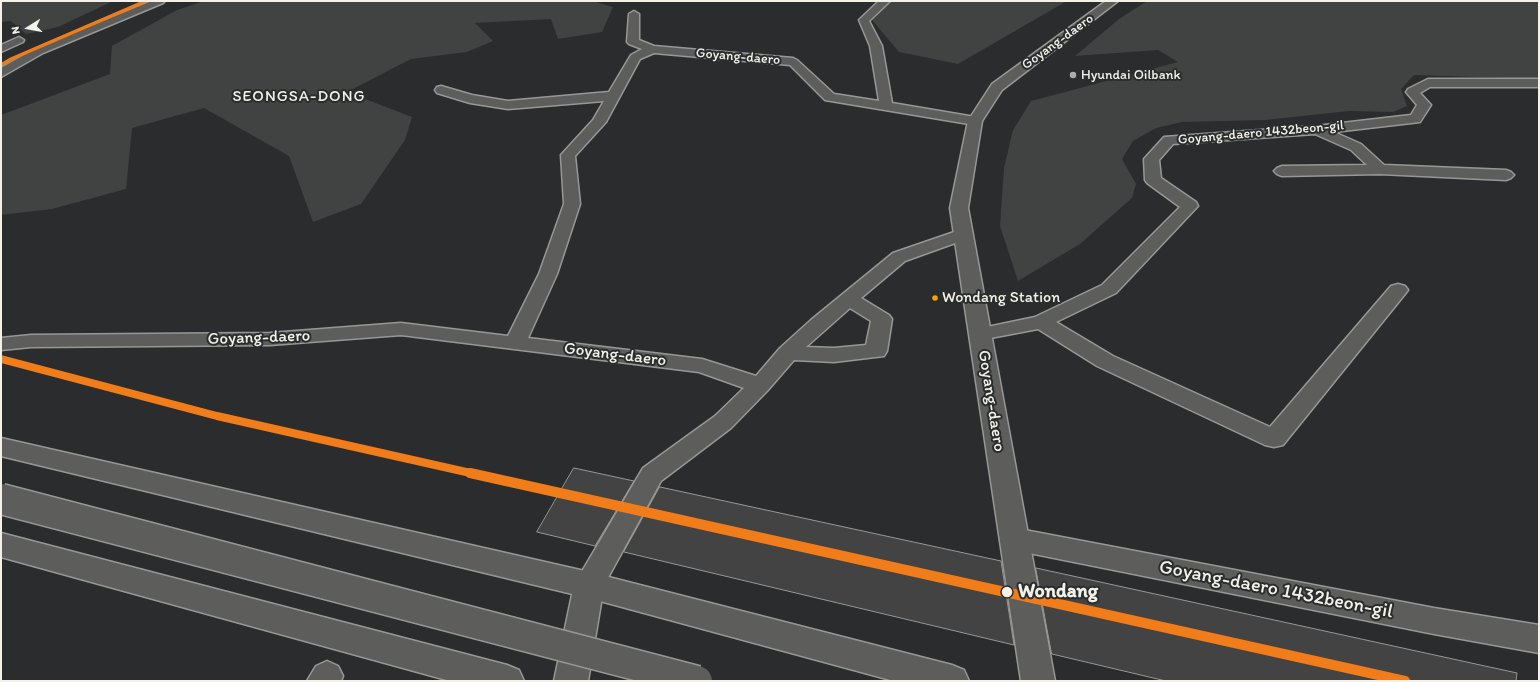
<!DOCTYPE html>
<html>
<head>
<meta charset="utf-8">
<style>
  body { margin:0 }
  #map { position:relative; width:1540px; height:682px; overflow:hidden; background:#2b2c2d; font-family:Itim,sans-serif }
  canvas { display:block }
  .frame { position:absolute; inset:0; border:2px solid #f4f1e8; pointer-events:none }
  .north { position:absolute; left:8px; top:8px; width:40px; height:40px; -webkit-text-stroke:3px #2a2d2e; paint-order:stroke; rotate:259deg; font-size:11px; font-weight:700; line-height:16px; text-align:center; color:#f4f1e8 }
  .north::after { content:''; display:block; margin:auto; width:14px; height:18px; background:#f4f1e8; clip-path:polygon(50% 0,100% 100%,50% 72%,0 100%) }
</style>
</head>
<body>
<div id="map">
<canvas width="1540" height="682"></canvas>
<div class="frame"></div>
<div class="north">N</div>
</div>
<script>
const c = document.querySelector('canvas').getContext('2d');
c.lineJoin = 'round';
function fillPath(path, color) {
  c.fillStyle = color;
  c.fill(path, 'evenodd');
}
function trace(path, color, width, dash) {
  c.strokeStyle = color;
  c.lineWidth = width;
  c.lineCap = dash ? 'butt' : 'round';
  c.setLineDash(dash || []);
  c.stroke(path);
}
function label(font, color, halo, rows, align = 'center') {
  c.font = font + ' Itim,sans-serif';
  c.lineWidth = 4;
  c.setLineDash([]);
  c.textBaseline = 'middle';
  c.strokeStyle = halo;
  c.fillStyle = color;
  for (const [text, x, y, turn = 0] of rows) {
    c.save();
    c.translate(x, y);
    c.rotate((+turn || 0) * Math.PI / 180);
    c.textAlign = isNaN(turn) ? turn : align;
    if (halo) c.strokeText(text, 0, 0);
    c.fillText(text, 0, 0);
    c.restore();
  }
}
fillPath(new Path2D(`
  M1,1h112l-55,26 -32,7 -15,-13 -10,1z
  M204,1h388l21,6 -11,25 -44,7 -7,-20 -76,4 18,18 -26,11 -56,7 -64,33 65,25 -7,23 -44,64 -48,18 -24,-66 -85,-48 -72,20 -6,61 -74,20 -51,6v-100l109,-41 2,-28 65,-36z
  M891,1h176l-109,63 -59,-12 -27,-32z
  M1147,1h392v78l-125,-4 -13,14 6,17 -14,6 -44,-1 -84,9 -83,2 -26,6 -23,13 -11,18 14,25 -4,14 -52,46 -62,37 -18,-55 4,-58 9,-38 18,-29 147,-39 -20,-12 -83,6 44,-37z`), '#414242');
const building = new Path2D(`
  M574,468l60,13 -39,65 -58,-14z
  M660,487l341,74 13,84 -390,-93z
  M1036,568l481,105 -1,8h-350l-114,-27z`);
fillPath(building, '#434344');
trace(building, '#979796', 1);
const minor = new Path2D(`
  M152,1h13l-2,2 -120,50 -42,24v-9l34,-19z
  M879,1h11l-21,20 13,25 10,57 83,14 5,1 2,3 -2,3 -5,1 -150,-25 -35,-35 -136,-12 -14,6 -34,63 -31,34 5,48 -23,70 -29,64 174,21 54,17 24,-28 31,-28 82,-67 70,-24 6,1 3,4 -3,4 -64,23 -44,37 28,17 3,4 -5,32 -3,5 -50,6 -40,-2 -26,30 -37,38 -70,53 -62,113 -10,3 -10,-3 -5,-9 69,-117 72,-52 29,-28 -45,-16 -298,-37 -131,10 -239,2 -30,3v-12l30,-3 239,-2 131,-10 107,13 31,-62 25,-70 -3,-49 32,-35 11,-19 -96,8 -38,-6 -33,-10 -2,-3 2,-3 4,-1 31,9 36,6 101,-9 22,-37 11,-6 -13,-5 -2,-2 2,-28 5,-3 5,3v26l15,6 139,12 4,2 37,34 45,7 -9,-55 -11,-26zM850,308l21,13 -5,24 -32,3 -28,-1z
  M19,37l5,3 -1,2 -22,10v-7z
  M1428,79h111v8h-109l-10,6 11,12 -11,17 -86,10 27,12 23,21 122,5 5,2 3,3 -3,3 -5,2 -126,-6 -98,2 -5,-2 -3,-3 3,-3 5,-2 85,-1 -16,-15 -36,-16 -142,10 -14,16 2,18 35,24 2,4 -82,87 -60,29 57,34 157,71 121,-141 7,-2 7,2 3,4 -3,4 -122,151 -9,2 -9,-2 -168,-79 -59,-37 -58,11 -7,-2 -3,-4 3,-4 62,-13 67,-32 78,-78 -33,-24 -2,-3 -1,-21 20,-22 152,-11 95,-11 6,-10 -11,-13 2,-3z
  M1014,528l420,80 105,17v28l-105,-19 -420,-84 -10,-3 -4,-8 4,-8z
  M327,661l11,5 5,10 -2,5h-34l9,-15z`);
const tertiary = new Path2D(`
  M589,572l11,4 4,9 -16,96h-34l20,-96 4,-9z`);
const primary = new Path2D(`
  M1106,1h12l-116,89 -20,31 -14,87 87,473h-34l-71,-473 18,-87 24,-37z
  M1,438l588,134 363,93 12,5 5,11h-75l-305,-83 -588,-142z
  M1,533l506,132 12,5 5,11h-74l-449,-124z`);
trace(minor, '#979796', 3);
trace(tertiary, '#979796', 3);
trace(primary, '#979796', 3);
fillPath(minor, '#5d5d5c');
fillPath(tertiary, '#5d5d5c');
fillPath(primary, '#5d5d5c');
const primaryBridge = new Path2D(`
  M1,499l696,182`);
trace(primaryBridge, '#979796', 33, []);
trace(primaryBridge, '#5d5d5c', 30);
trace(new Path2D(`
  M1,65l10,-6 135,-58`), '#f17c1a', 3.5);
trace(new Path2D(`
  M1,359l216,57 258,58`), '#f17c1a', 8);
trace(new Path2D(`
  M470,473l935,208`), '#f17c1a', 10);
for (const [x, y, r, color] of [
  [1073,75,4,"#aeaca7"],
  [935,298,3.5,"#f7a600"],
  [1007,592,6,"#f4f1e8"]
]) {
  const dot = new Path2D();
  dot.arc(x, y, r, 0, 2 * Math.PI);
  c.fillStyle = color;
  c.fill(dot);
  trace(dot, '#2a2d2e', 1.5);
}
label('14px', '#f4f1e8', '#2a2d2e', [
  ["Goyang-daero",1058,42,-36],
  ["Goyang-daero",738,57,5],
  ["Goyang-daero 1432beon-gil",1261,133,-5]
]);
label('14px', '#f4f1e8', '#2a2d2e', [
  ["Hyundai Oilbank",1081,75]
], 'left');
c.letterSpacing = '1px';
label('16px', '#f4f1e8', '#2a2d2e', [
  ["SEONGSA-DONG",299,97]
]);
c.letterSpacing = '0px';
label('16px', '#f4f1e8', '#2a2d2e', [
  ["Wondang Station",942,298]
], 'left');
label('17px', '#f4f1e8', '#2a2d2e', [
  ["Goyang-daero",259,338,-2],
  ["Goyang-daero",615,355,7],
  ["Goyang-daero",991,401,81]
]);
label('20px', '#f4f1e8', '#2a2d2e', [
  ["Goyang-daero 1432beon-gil",1276,590,11]
]);
label('bold 20px', '#f4f1e8', '#2a2d2e', [
  ["Wondang",1018,592]
], 'left');
</script>
</body>
</html>
